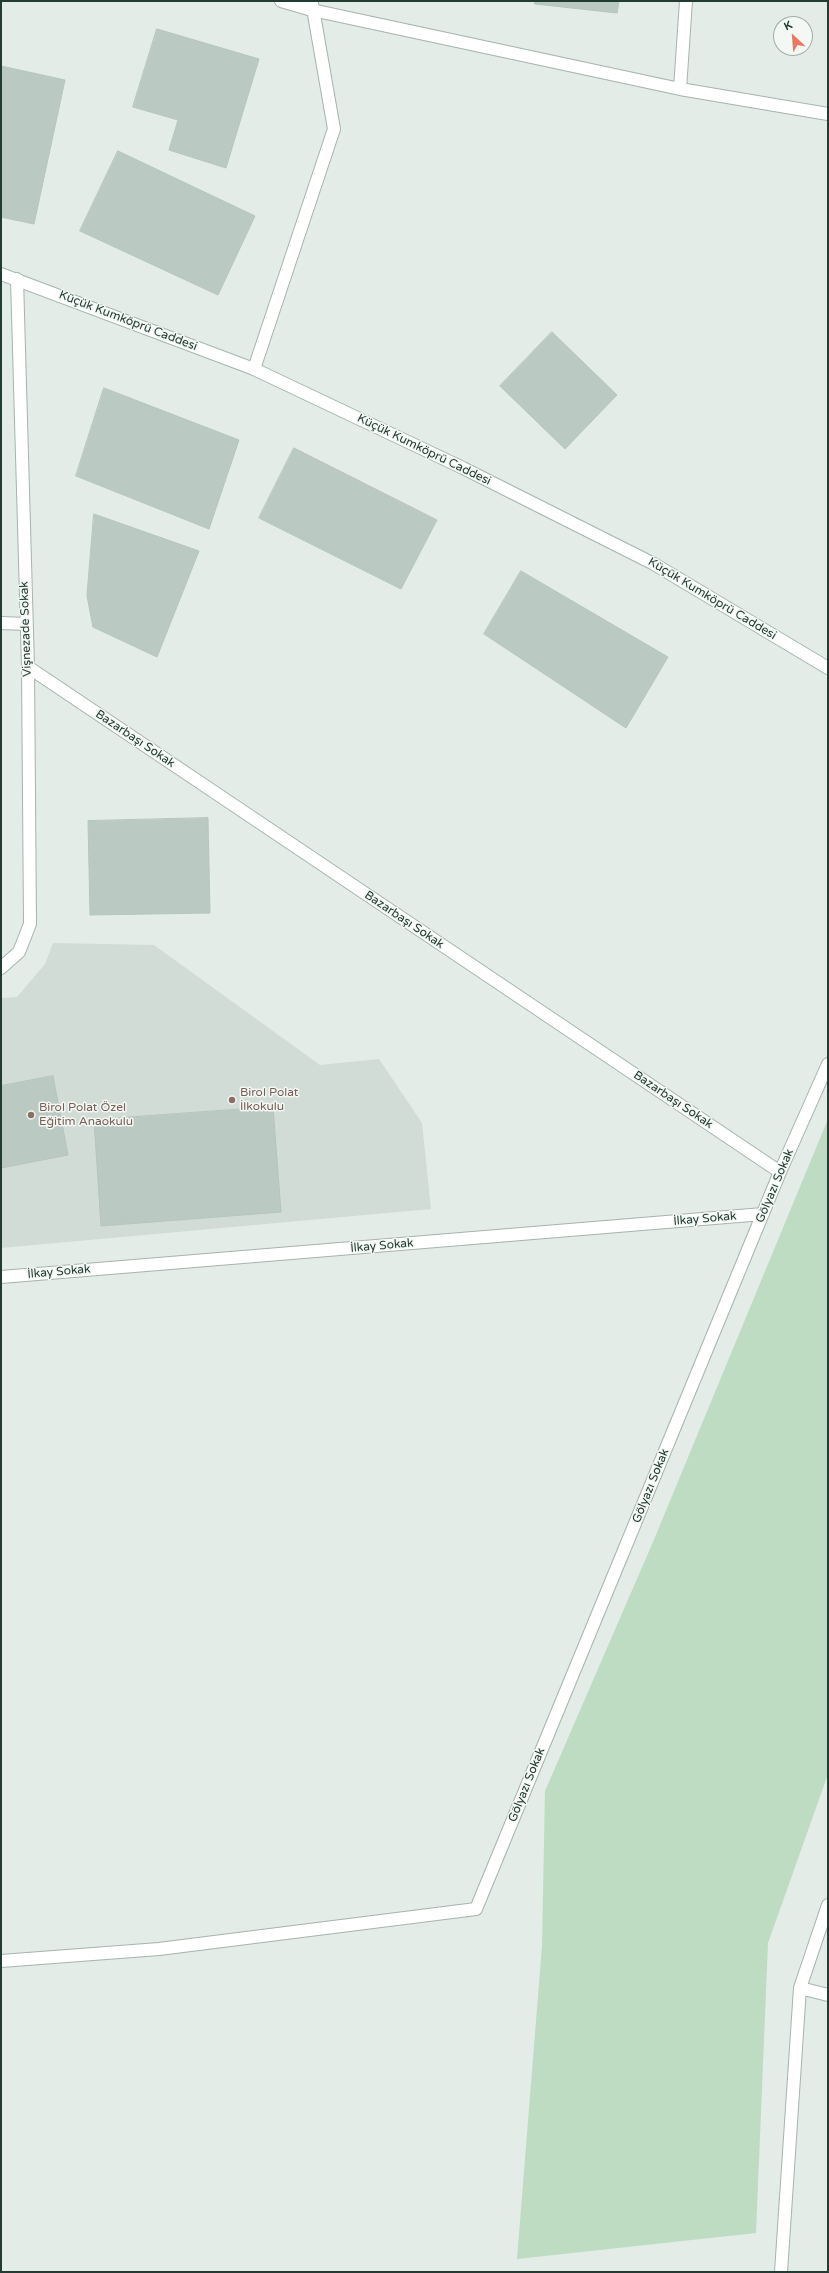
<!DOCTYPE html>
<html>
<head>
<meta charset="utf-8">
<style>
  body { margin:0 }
  #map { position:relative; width:829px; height:2273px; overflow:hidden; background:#e3ece7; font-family:"Varela Round",sans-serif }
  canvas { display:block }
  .frame { position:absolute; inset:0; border:2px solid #233c33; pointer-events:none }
  .north { position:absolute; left:773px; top:16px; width:40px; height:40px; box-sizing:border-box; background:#f3f8f5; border:1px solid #a0ada7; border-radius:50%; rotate:334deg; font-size:11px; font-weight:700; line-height:16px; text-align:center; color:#233c33 }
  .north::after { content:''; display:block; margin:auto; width:14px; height:18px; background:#ea7862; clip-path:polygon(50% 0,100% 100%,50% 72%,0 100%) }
</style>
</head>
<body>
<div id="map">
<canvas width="829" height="2273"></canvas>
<div class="frame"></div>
<div class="north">K</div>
</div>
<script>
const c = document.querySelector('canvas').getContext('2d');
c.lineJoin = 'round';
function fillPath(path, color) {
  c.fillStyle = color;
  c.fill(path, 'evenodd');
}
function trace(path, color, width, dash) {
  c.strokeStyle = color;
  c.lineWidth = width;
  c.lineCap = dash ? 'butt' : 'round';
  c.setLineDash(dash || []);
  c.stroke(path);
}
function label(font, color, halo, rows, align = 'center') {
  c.font = font + ' "Varela Round",sans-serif';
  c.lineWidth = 3;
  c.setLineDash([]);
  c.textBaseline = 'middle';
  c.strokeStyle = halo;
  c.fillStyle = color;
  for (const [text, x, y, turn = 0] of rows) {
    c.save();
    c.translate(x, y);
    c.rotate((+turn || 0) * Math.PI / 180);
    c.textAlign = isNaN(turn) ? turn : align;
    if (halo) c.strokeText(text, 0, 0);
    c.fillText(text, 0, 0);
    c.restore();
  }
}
fillPath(new Path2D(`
  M53,943l101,2 166,120 59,-6 43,64 9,86 -430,39v-250l16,-1 28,-33z`), '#d1dcd6');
fillPath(new Path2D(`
  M828,1119v655l-60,169 -12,290 -239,26 25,-313 3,-155 108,-249z`), '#bddcc2');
const building = new Path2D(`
  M535,1h84l-2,12 -82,-9z
  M157,29l102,30 -33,109 -57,-18 9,-30 -45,-13z
  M1,66l64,14 -31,144 -33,-7z
  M118,151l137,65 -37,79 -138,-64z
  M552,332l65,63 -52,54 -65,-63z
  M104,388l135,52 -30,89 -133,-53z
  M294,448l143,72 -36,69 -142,-71z
  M94,514l105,37 -42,106 -64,-30 -6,-31z
  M521,571l147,86 -42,71 -142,-94z
  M208,818l2,95 -120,2 -2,-94z
  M53,1076l15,79 -67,13v-82z
  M273,1107l8,105 -180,14 -7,-106z`);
fillPath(building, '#bbc9c3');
trace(building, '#b5c5bd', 1);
const street = new Path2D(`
  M281,1l31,9 368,79 148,25
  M680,89l6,-88
  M254,369l80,-240 -22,-126
  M1,623l25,1
  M28,667l752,505
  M1,968l18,-16 11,-28 -2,-257 -11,-388
  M1,1277l762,-63
  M1,1961l158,-12 317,-40 304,-737 48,-108
  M800,1988l28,7
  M781,2272l19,-284 28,-83`);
const secondary = new Path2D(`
  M1,274l253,95 209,99 191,96 174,104`);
trace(street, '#a6b4ad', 14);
trace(secondary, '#a2b7ae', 14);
trace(street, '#fff', 12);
trace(secondary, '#fff', 12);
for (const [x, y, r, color] of [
  [232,1100,4,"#8d6e63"],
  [31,1115,4,"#8d6e63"]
]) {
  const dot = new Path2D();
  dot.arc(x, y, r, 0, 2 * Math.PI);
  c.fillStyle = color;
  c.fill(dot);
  trace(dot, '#f3f8f5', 1.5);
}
label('12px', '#233c33', '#f3f8f5', [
  ["Küçük Kumköprü Caddesi",128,321,21],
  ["Küçük Kumköprü Caddesi",424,450,26],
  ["Küçük Kumköprü Caddesi",712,599,31],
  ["Vişnezade Sokak",26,629,-92],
  ["Bazarbaşı Sokak",135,739,34],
  ["Bazarbaşı Sokak",404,920,34],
  ["Bazarbaşı Sokak",673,1100,34],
  ["Gölyazı Sokak",775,1186,-67],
  ["İlkay Sokak",705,1219,-5],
  ["İlkay Sokak",382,1246,-5],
  ["İlkay Sokak",59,1272,-5],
  ["Gölyazı Sokak",651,1486,-68],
  ["Gölyazı Sokak",527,1785,-68]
]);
label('12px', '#785e54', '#f3f8f5', [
  ["Birol Polat",240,1093],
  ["İlkokulu",240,1107],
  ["Birol Polat Özel",39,1108],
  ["Eğitim Anaokulu",39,1122]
], 'left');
</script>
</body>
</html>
